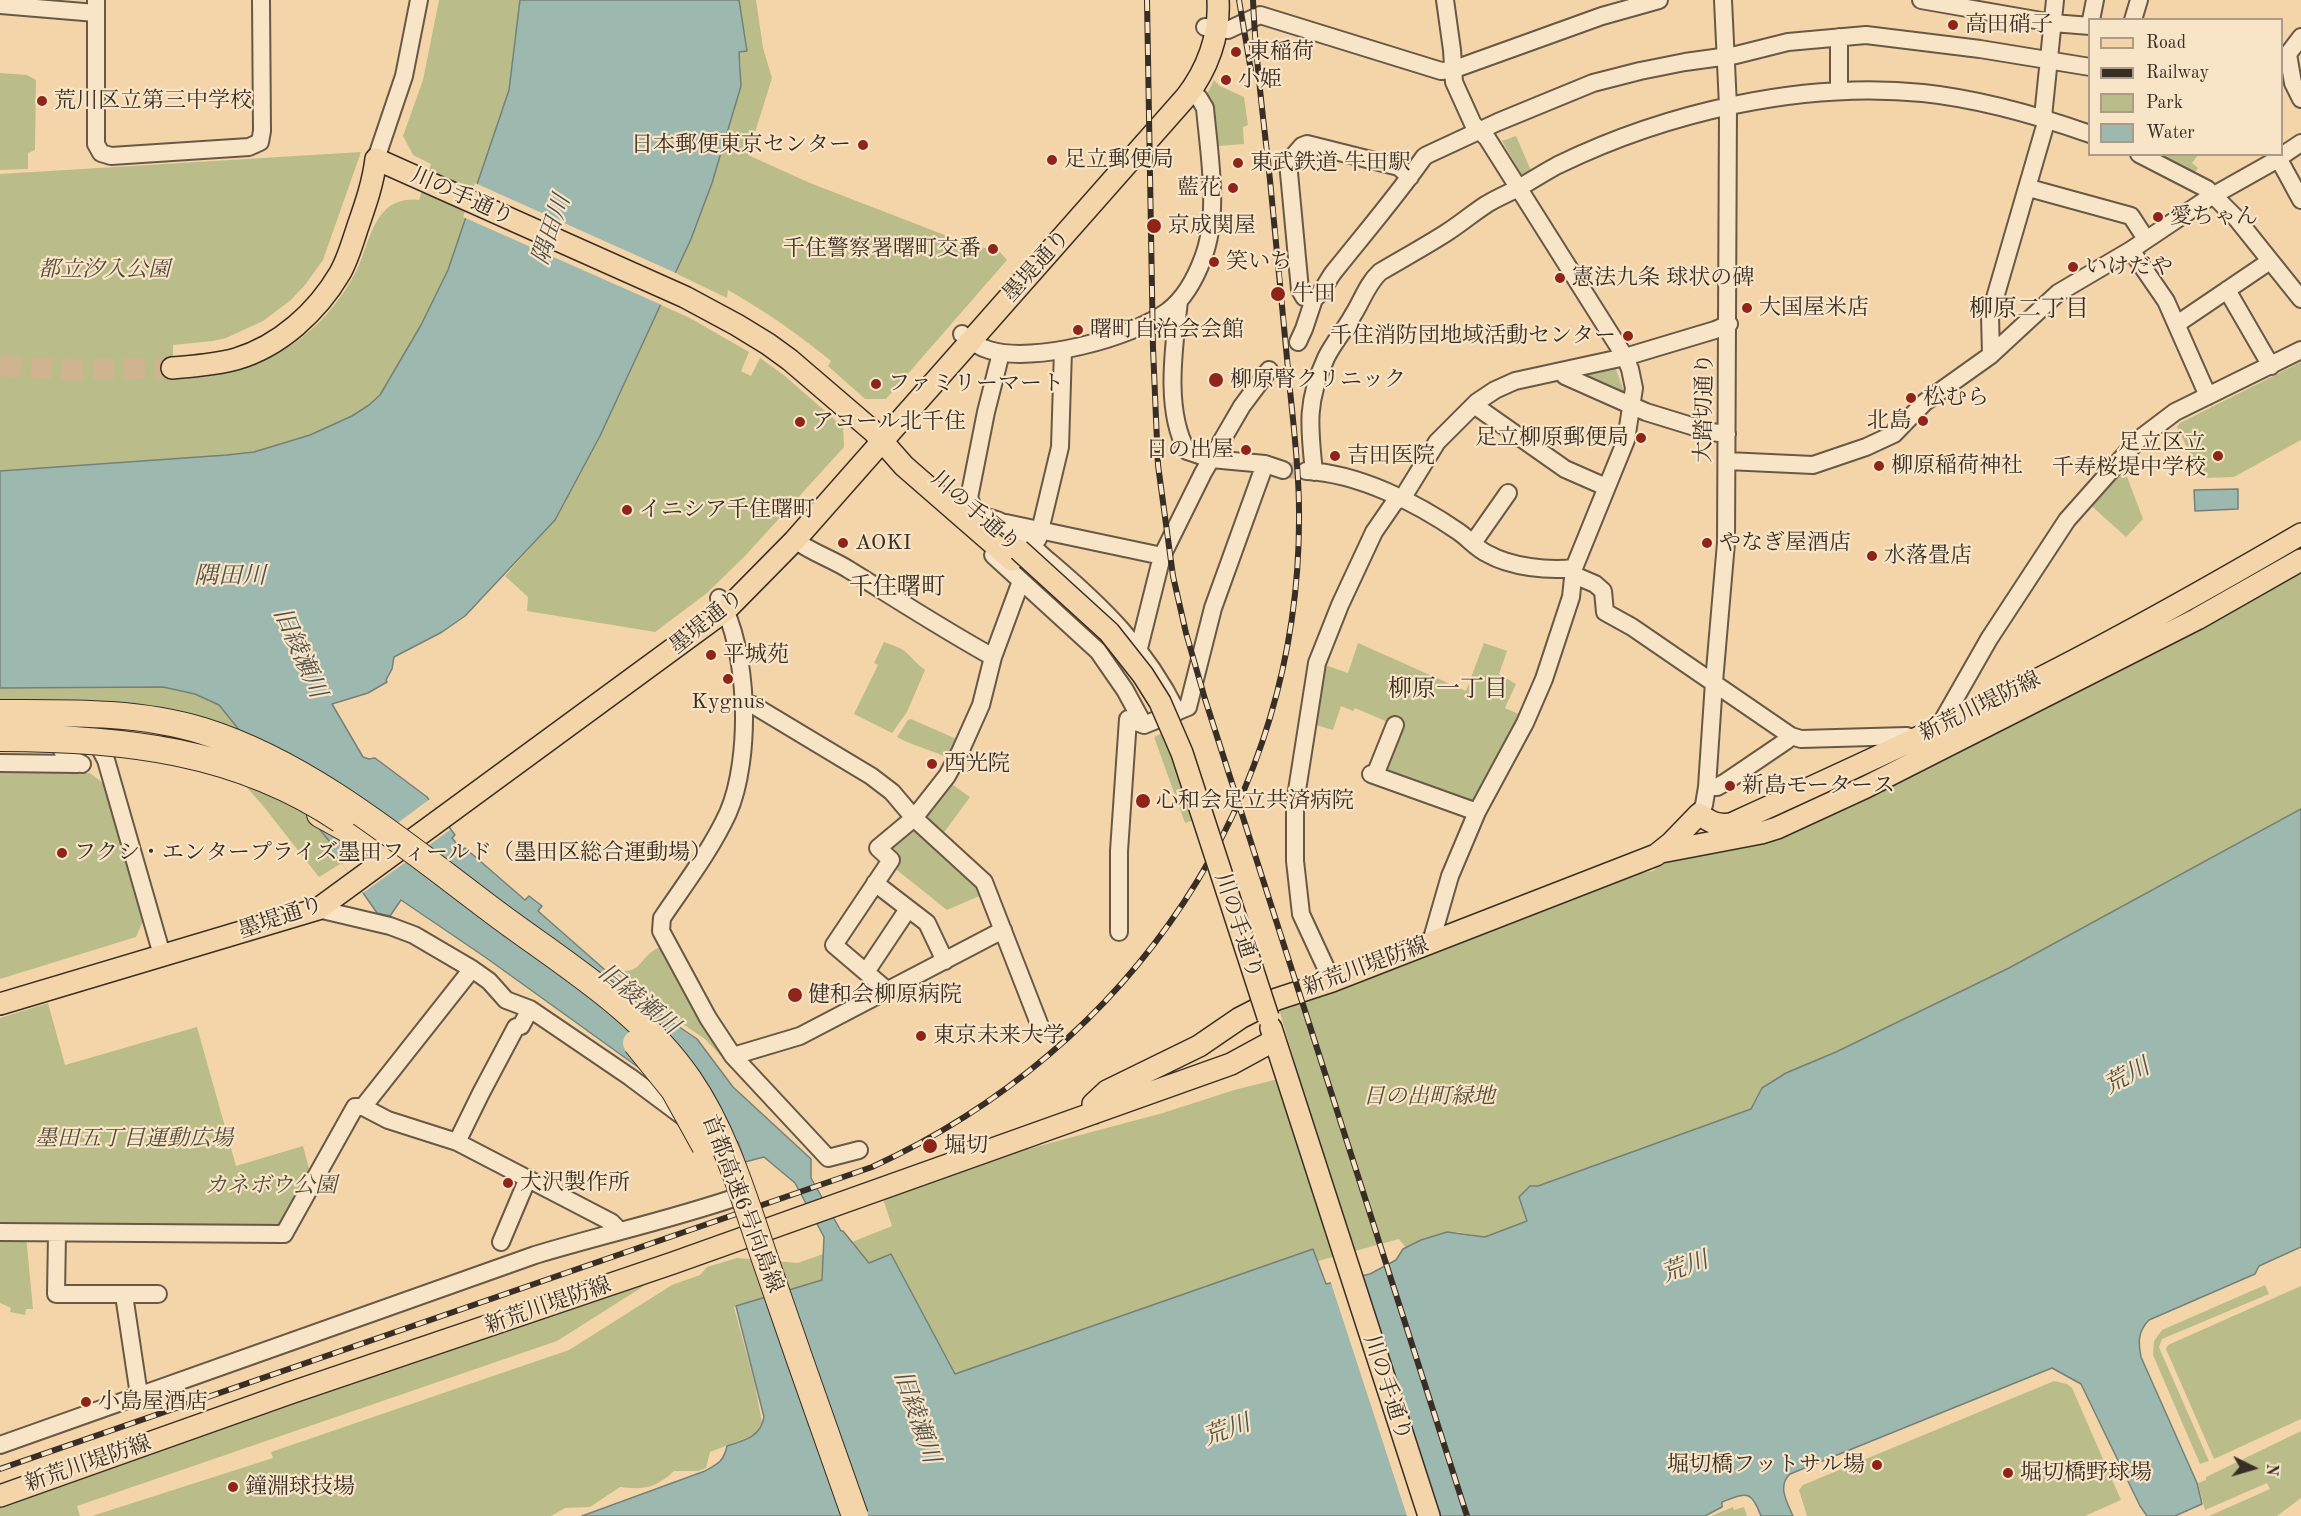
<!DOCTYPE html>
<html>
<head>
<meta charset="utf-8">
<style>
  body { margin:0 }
  #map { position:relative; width:2301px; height:1516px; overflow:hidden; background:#f4d5a9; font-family:"Old Standard TT",serif }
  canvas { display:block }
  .legend { position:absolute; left:2088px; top:18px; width:195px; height:138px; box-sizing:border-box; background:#f8e4c7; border:2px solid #ac9b86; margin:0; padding:8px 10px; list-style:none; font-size:18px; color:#392e25 }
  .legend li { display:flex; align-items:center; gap:12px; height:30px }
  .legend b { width:30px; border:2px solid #ac9b86 }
  .north { position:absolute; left:2223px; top:1438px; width:60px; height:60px; -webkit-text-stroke:4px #f8e4c7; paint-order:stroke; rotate:95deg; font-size:16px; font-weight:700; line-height:24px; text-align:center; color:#392e25 }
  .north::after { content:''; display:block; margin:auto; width:21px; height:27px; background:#392e25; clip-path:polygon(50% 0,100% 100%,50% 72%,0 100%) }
</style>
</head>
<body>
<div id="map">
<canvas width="2301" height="1516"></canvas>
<ul class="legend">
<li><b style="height:8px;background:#f4d5a9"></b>Road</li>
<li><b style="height:8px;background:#392e25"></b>Railway</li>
<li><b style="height:16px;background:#babd89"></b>Park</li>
<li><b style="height:16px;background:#9db8af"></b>Water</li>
</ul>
<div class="north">N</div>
</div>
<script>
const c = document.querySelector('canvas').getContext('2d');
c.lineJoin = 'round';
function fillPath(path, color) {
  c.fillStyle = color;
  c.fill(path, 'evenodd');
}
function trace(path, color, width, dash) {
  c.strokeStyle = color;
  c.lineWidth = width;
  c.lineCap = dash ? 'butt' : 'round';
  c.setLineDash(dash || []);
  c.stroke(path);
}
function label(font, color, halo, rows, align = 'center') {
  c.font = font + ' "Old Standard TT","Noto Serif JP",serif';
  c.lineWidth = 4.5;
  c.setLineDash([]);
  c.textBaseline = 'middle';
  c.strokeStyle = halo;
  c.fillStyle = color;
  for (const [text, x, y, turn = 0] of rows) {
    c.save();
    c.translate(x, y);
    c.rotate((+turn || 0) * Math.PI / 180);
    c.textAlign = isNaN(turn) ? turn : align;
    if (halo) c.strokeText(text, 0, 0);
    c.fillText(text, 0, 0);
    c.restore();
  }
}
fillPath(new Path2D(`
  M439,0h81l-11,90 -61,180 -27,55 -41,70 -11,10 -17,11 -42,19 -56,17 -27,3 -227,16v-297l361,-22 -38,108 -18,25 -14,15 -28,21 -37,17 -13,3 -40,4v34c59,-1 113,-20 153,-64 13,-15 25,-32 33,-50 12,-29 18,-70 60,-65l12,-36 -18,-9 -10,-19 20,-56z
  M739,0h17l7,48 9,30 -24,77 62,28 132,51 28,11 29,6 8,9 -121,139h-21l-37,-33 3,-5c-33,-27 -66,-50 -103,-71l-1,8 -52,-25 16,-34 21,-56 29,-117 -2,-14 8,-2z
  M0,73l27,2 9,5 -1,70 -7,3v16l-28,1z
  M1214,80l6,6 24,11 4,28 -5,2 1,17 -26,2 -6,-47 -5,-5z
  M1516,136l16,37 -9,4 -21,-36z
  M2156,155h42l-6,8 6,5 -5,7z
  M661,305l29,13 59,34 -8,19 10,5 9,-18 25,18 58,51 1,20 -99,109 -38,37 -52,39 -128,-21 1,-14 -23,-21 50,-56z
  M2301,362v78l-67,37 -32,1 -25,-51 3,-4z
  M1614,364l10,27 -2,7 -48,-25z
  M2123,466l20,53 -17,18 -39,-35z
  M2301,570v239l-292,159 -173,84 -50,21 -24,15 -11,21 -213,77h-8l-3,35 -42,16 -27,-5 -37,8 -15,8 -7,-9 -81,22 -5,-12 -358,126 -64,-121 -22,9 -17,-21 40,-16 -10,-30 93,-33 188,-50 71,-23 64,-16 -19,-65 36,-10 306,-123 32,-5 18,-15 78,-16z
  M884,642c7,3 17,5 23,11 6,6 10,11 18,17l-18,42 -15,21 -38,-19 24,-49 -4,-2z
  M1358,643l108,48 18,-48 23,8 -8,23 17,10 -11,24 18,8 -52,93 -92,-35 18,-48 -42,-18 -2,3 -12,-5 -8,24 -17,-5 9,-60 23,8z
  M163,687l32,7 24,11 115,142 -6,5h4l10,11 -23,14 -55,-70 -46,-53 -218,-34v-32z
  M911,719l50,22 -10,19c-17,-10 -36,-13 -54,-23l11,-17z
  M1177,726l28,90 -20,7 -31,-86z
  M0,772l90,1 14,11 39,137 -7,16 -136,42z
  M953,785l17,12 -30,41 -18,-20 24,-31z
  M913,827l71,62v5l-37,16 -55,-44 -6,-19z
  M658,948l5,1 30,57 30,48 -2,2 -16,-17 -65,-44 -25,-22 2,-3c25,5 22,-13 41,-22z
  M48,1003l17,62 132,-38 39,139 67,-20 8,30 -30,53 -281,-1v-210z
  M0,1234l26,2 7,73h-7l-1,6 -15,-3 1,-4 -11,-5z
  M823,1254v26l-89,27 20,74 8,41 -8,13 -44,17 -4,16 -8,3h-24c-18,17 -30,19 -54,16l-30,20 -25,1 -14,8h-459l181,-58 -2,-6 298,-102 103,-65 28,-10 7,-8 30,-9 61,5z
  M666,1272l-109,69 -480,165 3,10h-80v-13z
  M2265,1285l4,9 -107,45 -3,8 2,5 48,109 -9,3 -47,-109 1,-14 8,-11z
  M2301,1286v133l-87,40 -48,-110 2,-4z
  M2054,1381l13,3 5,4 49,112 -36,16h-278l-8,-26 4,-5z
  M2301,1431v67l-24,18h-68l61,-27 -3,-6 -62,27 -7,-27 8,-3v-3z
  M1733,1507l1,3 10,-3 3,9h-36z`), '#babd89');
const water = new Path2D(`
  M520,0h219l8,51 -8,1 2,34 -29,97 -21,56 -91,197 -45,84 -90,96 -23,16 -48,25 -2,12 -6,11 1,2 -19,11 -36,11 31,53 6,2 6,-1 52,39 28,38 -3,3 10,12 3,-2 60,52 4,-4 13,10 -4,5 99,87 60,41 36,48 78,72v19l30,53h2l26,32 22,-9 64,120 358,-125 13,35 44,-10 26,-14 7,-11 18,-9 26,-8 38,5 42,-16 -8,-24 11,-11h8l213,-77 11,-21 24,-15 50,-21 173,-84 292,-159v438l-42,19 -4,8 -106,46c-11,11 -11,22 -8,37l56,126 5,21 -27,12h-28l-7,-10 -59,-122 -29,-16 -262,106c-13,12 -3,28 3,42h-32c-10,-27 -15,-23 -39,-14v5l-17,9h-1123l123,-45c13,-7 19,-10 22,-25 17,-6 33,-8 37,-29l-28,-111 86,-26 2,-43 -29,-54 -31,-26 -19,5 -7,-20 -18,-16 -235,-169 -84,-57 -11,16 -13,-3 -36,-52 -9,-8 -3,1 -1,-2 6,-5 -115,-142 -24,-11 -32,-7 -163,1v-217l227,-16 27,-3 56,-17 42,-19 17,-11 11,-10 41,-70 27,-55 61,-180z
  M2238,489v20l-43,2 -1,-21z`);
fillPath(water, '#9db8af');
trace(water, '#758178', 1.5);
fillPath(new Path2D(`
  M475,183l203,91 -14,32 -201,-89z
  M430,799l20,31 -87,63 -21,-29z
  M1360,1273l79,243h-32l-77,-236z`), '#f4d5a9');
trace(new Path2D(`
  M1283,470l23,1`), '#cfb48f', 16, [16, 8]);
trace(new Path2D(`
  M0,366l74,4 98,-2`), '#cfb48f', 21, [21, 10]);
const minor = new Path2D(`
  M96,0v144l5,9 10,3 138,-9 11,-5 2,-11 -1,-131
  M1921,0l132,23 37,3
  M0,5l96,8
  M2091,20l4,-20
  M2133,20l6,-20
  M1205,27l23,3 32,-15 181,56 11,-1 150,-54 57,-16
  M2301,37l-13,17 5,29 8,16
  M1839,90v-53
  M2043,117l12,-117
  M2139,154l68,35 29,29 65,81
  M2276,154l25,46
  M376,159l28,-83 15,-76
  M1410,177l-11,-10 -92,-23 -5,2 -14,16 12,128 4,7 10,2c8,-5 13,-18 19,-26 31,-39 63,-76 91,-116l3,-2 71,-33 95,-39 47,-12 45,-9 51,-7 52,-13 78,-7 114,14 110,18
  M2029,188l102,28 15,23
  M2131,250l35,51 42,95
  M2227,290l44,76
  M1179,301c-5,46 -15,109 8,150l24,8 54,5 18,6
  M2177,324l93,-63
  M962,334c8,7 17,13 27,16 45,14 142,-12 179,-39 17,-13 28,-34 35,-53 17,-44 6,-104 2,-150l-6,-10 -8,-7
  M1298,342l6,-13 10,-30
  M1001,353l-15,59 -17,86 8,17c7,2 16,3 22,6 19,9 35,28 51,41 53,45 96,87 127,150
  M1991,355l-1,-40 57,-196
  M1564,372l1,4 81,36 65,20 16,2
  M1474,405l91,64 41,18
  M1727,461l86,4 53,-18 28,-13 31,-32 66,-47 67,-62 73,-43 76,-51 64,-36 30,-20
  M1306,471c52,2 111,32 153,61 10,7 18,17 29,22 23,13 60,17 86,14
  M1314,472c-5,-46 -8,-71 12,-114 7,-15 19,-28 27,-43 9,-14 14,-31 27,-43 22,-13 44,-25 66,-39 14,-9 27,-20 41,-29 10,-6 21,-11 32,-16 13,-8 26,-16 39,-23 109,-53 244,-84 365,-72 57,6 113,22 167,41
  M1006,523l156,33 41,-83 39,-67 27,-36
  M1038,539l22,-92 3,-97
  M795,540c17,13 38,19 56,31 47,29 93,59 142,86
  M1473,543l35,-50
  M993,555l105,96 27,39 19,35
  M1574,575l21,9 8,7 2,21 27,15 159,109 10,3 106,-3 4,5
  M719,598c30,51 33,160 9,215 -17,37 -43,71 -66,105l-1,13 47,87 25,38 95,102 31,-8
  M1139,648l23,-92
  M743,702l10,3 118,71 21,16 22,26 70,64 56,144
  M1947,723l-3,-5 45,-79 78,-119 71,-80 37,-28 126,-62
  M67,733c-17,16 2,25 15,31
  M94,737l12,23 56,195
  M0,763l78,1
  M1371,774l106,38
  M1375,775l20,-50
  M1707,787h10l7,-4 62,-42 5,-5
  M1699,814l5,-9 3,-18 7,-105 12,-139 2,-437 -5,-106
  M875,883l52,40 18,38
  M318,909l72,17 24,9 58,34 17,12 17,19 24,9 100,68 55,41
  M1119,932v-81l9,-132 16,6 44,-18 25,-99 52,-144
  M1436,941l-3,-6 17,-59 27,-64 48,-89 19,-44 27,-82 3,-29 52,-128 8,-52 -4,-19 -5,-12 -138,-219 -14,-14 -19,-42 -2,-32 -7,-50
  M866,972l42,-63
  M1332,981l-31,-67 -6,-53v-58l22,-140 23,-58 34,-73 20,-29 11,-9 32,-52 40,-40 18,-12 20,-9 110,-24 90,-27 14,-6
  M888,991l-54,-46 57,-85 -13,-12 36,-30 33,-42 13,-24 21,-47 12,-48 28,-76
  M733,1056l67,-20 203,-106
  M363,1107l25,13 69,22 154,80 8,8
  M457,1142l24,-49 35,-66 5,-1 9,-17
  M0,1232l284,2 71,-127h8l109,-138
  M57,1234l-1,60h102
  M501,1242l27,-64
  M124,1295l15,100
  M0,1445l535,-190c66,-20 134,-35 199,-57l3,-9 -3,-10`);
const major = new Path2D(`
  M376,159l309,138 52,28 31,19 22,16 84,72 30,34 108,94
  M172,368c22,-2 43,-3 64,-9 44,-13 81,-47 104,-86 8,-14 13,-32 18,-47 8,-23 15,-43 18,-67
  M1661,852l100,-19 16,-5 89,-41 331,-168 104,-59
  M0,1004l318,-95 408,-299 69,-70 391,-443c21,-27 34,-61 32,-97
  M1271,1028l158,488
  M1094,1113l-1,-9 14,-13 92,-45 41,-28 37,-19 55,-18 324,-126 15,-12 28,-29c11,8 18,12 32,10 88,-40 176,-80 263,-123 105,-51 206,-108 307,-167
  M0,1496l290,-103 383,-130 558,-199 44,-24`);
const highway = new Path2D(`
  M45,726l87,5 76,12
  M320,814l60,33`);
trace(minor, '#685846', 20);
trace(major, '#392e25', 24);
trace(highway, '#392e25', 28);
trace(minor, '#f8e4c7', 16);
trace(major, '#f4d5a9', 21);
trace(highway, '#f4d5a9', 26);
const rail = new Path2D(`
  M1147,0l6,348 5,117 15,111 13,57 19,66 262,817
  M1239,0l12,71
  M0,1469l872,-302c259,-118 430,-369 427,-656 0,-41 -5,-81 -9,-121 -7,-77 -14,-153 -22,-229 -6,-53 -13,-107 -15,-161`);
trace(rail, '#392e25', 6);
trace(rail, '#f8e4c7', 4, [11]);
const majorBridge = new Path2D(`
  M1019,550l90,82 34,43 17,27 22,51 86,264`);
const highwayBridge = new Path2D(`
  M0,713c68,0 138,-2 203,18 109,34 208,119 298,186 65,48 141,94 188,163 37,54 56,121 77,182 29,85 59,169 89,254
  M0,738c121,0 238,12 341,82
  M636,1043l38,47 31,56`);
trace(majorBridge, '#392e25', 24, []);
trace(highwayBridge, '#392e25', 28, []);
trace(majorBridge, '#f4d5a9', 21);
trace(highwayBridge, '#f4d5a9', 26);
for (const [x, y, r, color] of [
  [1953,25,6,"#8f2418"],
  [1236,52,6,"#8f2418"],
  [1226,80,6,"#8f2418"],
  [42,101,6,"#8f2418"],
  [863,145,6,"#8f2418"],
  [1052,160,6,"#8f2418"],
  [1238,163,6,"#8f2418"],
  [1233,188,6,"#8f2418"],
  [2158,217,6,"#8f2418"],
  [1154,226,8,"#8f2418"],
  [993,249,6,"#8f2418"],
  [1214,262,6,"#8f2418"],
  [2073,267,6,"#8f2418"],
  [1560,278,6,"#8f2418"],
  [1278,294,8,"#8f2418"],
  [1747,308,6,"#8f2418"],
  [1078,330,6,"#8f2418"],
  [1628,336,6,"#8f2418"],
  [1216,380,8,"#8f2418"],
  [876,384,6,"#8f2418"],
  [1911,398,6,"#8f2418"],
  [1923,421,6,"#8f2418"],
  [800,422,6,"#8f2418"],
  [1641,438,6,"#8f2418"],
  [1246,450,6,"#8f2418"],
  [1335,456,6,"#8f2418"],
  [2218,456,6,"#8f2418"],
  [1879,466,6,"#8f2418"],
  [627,510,6,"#8f2418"],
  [843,543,6,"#8f2418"],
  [1707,543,6,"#8f2418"],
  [1872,556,6,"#8f2418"],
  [711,655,6,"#8f2418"],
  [728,679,6,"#8f2418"],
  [932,764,6,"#8f2418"],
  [1730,786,6,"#8f2418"],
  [1143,801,8,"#8f2418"],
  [62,853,6,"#8f2418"],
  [795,995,8,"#8f2418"],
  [921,1036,6,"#8f2418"],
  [930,1146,8,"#8f2418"],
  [508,1183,6,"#8f2418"],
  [86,1402,6,"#8f2418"],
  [1877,1465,6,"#8f2418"],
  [2008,1473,6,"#8f2418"],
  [233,1487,6,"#8f2418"]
]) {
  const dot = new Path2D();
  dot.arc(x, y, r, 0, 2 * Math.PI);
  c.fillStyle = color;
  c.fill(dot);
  trace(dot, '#f8e4c7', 2);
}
label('22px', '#392e25', '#f8e4c7', [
  ["高田硝子",1965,25],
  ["東稲荷",1248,52],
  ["小姫",1238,80],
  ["荒川区立第三中学校",54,101],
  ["日本郵便東京センター",851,145,"right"],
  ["足立郵便局",1064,160],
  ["東武鉄道 牛田駅",1250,163],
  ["藍花",1221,188,"right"],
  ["愛ちゃん",2170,217],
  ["京成関屋",1168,226],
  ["千住警察署曙町交番",981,249,"right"],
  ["笑いち",1226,262],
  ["いけだや",2085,267],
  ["憲法九条 球状の碑",1572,278],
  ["牛田",1292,294],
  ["大国屋米店",1759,308],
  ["曙町自治会会館",1090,330],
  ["千住消防団地域活動センター",1616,336,"right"],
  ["柳原腎クリニック",1230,380],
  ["ファミリーマート",888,384],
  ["松むら",1923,398],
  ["北島",1911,421,"right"],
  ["アコール北千住",812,422],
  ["足立柳原郵便局",1629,438,"right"],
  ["足立区立",2206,443,"right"],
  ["千寿桜堤中学校",2206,468,"right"],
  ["日の出屋",1234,450,"right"],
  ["吉田医院",1347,456],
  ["柳原稲荷神社",1891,466],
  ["イニシア千住曙町",639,510],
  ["AOKI",855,543],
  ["やなぎ屋酒店",1719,543],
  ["水落畳店",1884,556],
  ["平城苑",723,655],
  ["Kygnus",728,702,"center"],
  ["西光院",944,764],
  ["新島モータース",1742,786],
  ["心和会足立共済病院",1156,801],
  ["フクシ・エンタープライズ墨田フィールド（墨田区総合運動場）",74,853],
  ["健和会柳原病院",808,995],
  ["東京未来大学",933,1036],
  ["堀切",944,1146],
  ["大沢製作所",520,1183],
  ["小島屋酒店",98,1402],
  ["堀切橋フットサル場",1865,1465,"right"],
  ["堀切橋野球場",2020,1473],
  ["鐘淵球技場",245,1487]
], 'left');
label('22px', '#392e25', '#f8e4c7', [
  ["川の手通り",462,197,24],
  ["墨堤通り",1037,266,-48],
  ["大踏切通り",1705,408,-89],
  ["川の手通り",975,512,41],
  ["墨堤通り",707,622,-39],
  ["新荒川堤防線",1980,707,-26],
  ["墨堤通り",281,918,-19],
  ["川の手通り",1238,926,72],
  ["新荒川堤防線",1366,967,-20],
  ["首都高速6号向島線",742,1204,69],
  ["新荒川堤防線",548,1306,-19],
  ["川の手通り",1387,1388,72],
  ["新荒川堤防線",88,1464,-19]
]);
label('italic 22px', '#534b39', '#f8e4c7', [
  ["都立汐入公園",104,270],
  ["日の出町緑地",1429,1097],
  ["墨田五丁目運動広場",134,1139],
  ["カネボウ公園",271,1186]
]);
label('italic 24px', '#525048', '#f8e4c7', [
  ["隅田川",552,230,-71],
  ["隅田川",230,577],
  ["旧綾瀬川",299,653,66],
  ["旧綾瀬川",638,1000,39],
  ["荒川",2127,1077,-28],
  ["荒川",1685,1268,-20],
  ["旧綾瀬川",916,1417,71],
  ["荒川",1227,1431,-20]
]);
label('24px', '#392e25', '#f8e4c7', [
  ["柳原二丁目",2029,310],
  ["千住曙町",897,588],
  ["柳原一丁目",1448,690]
]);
</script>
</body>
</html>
